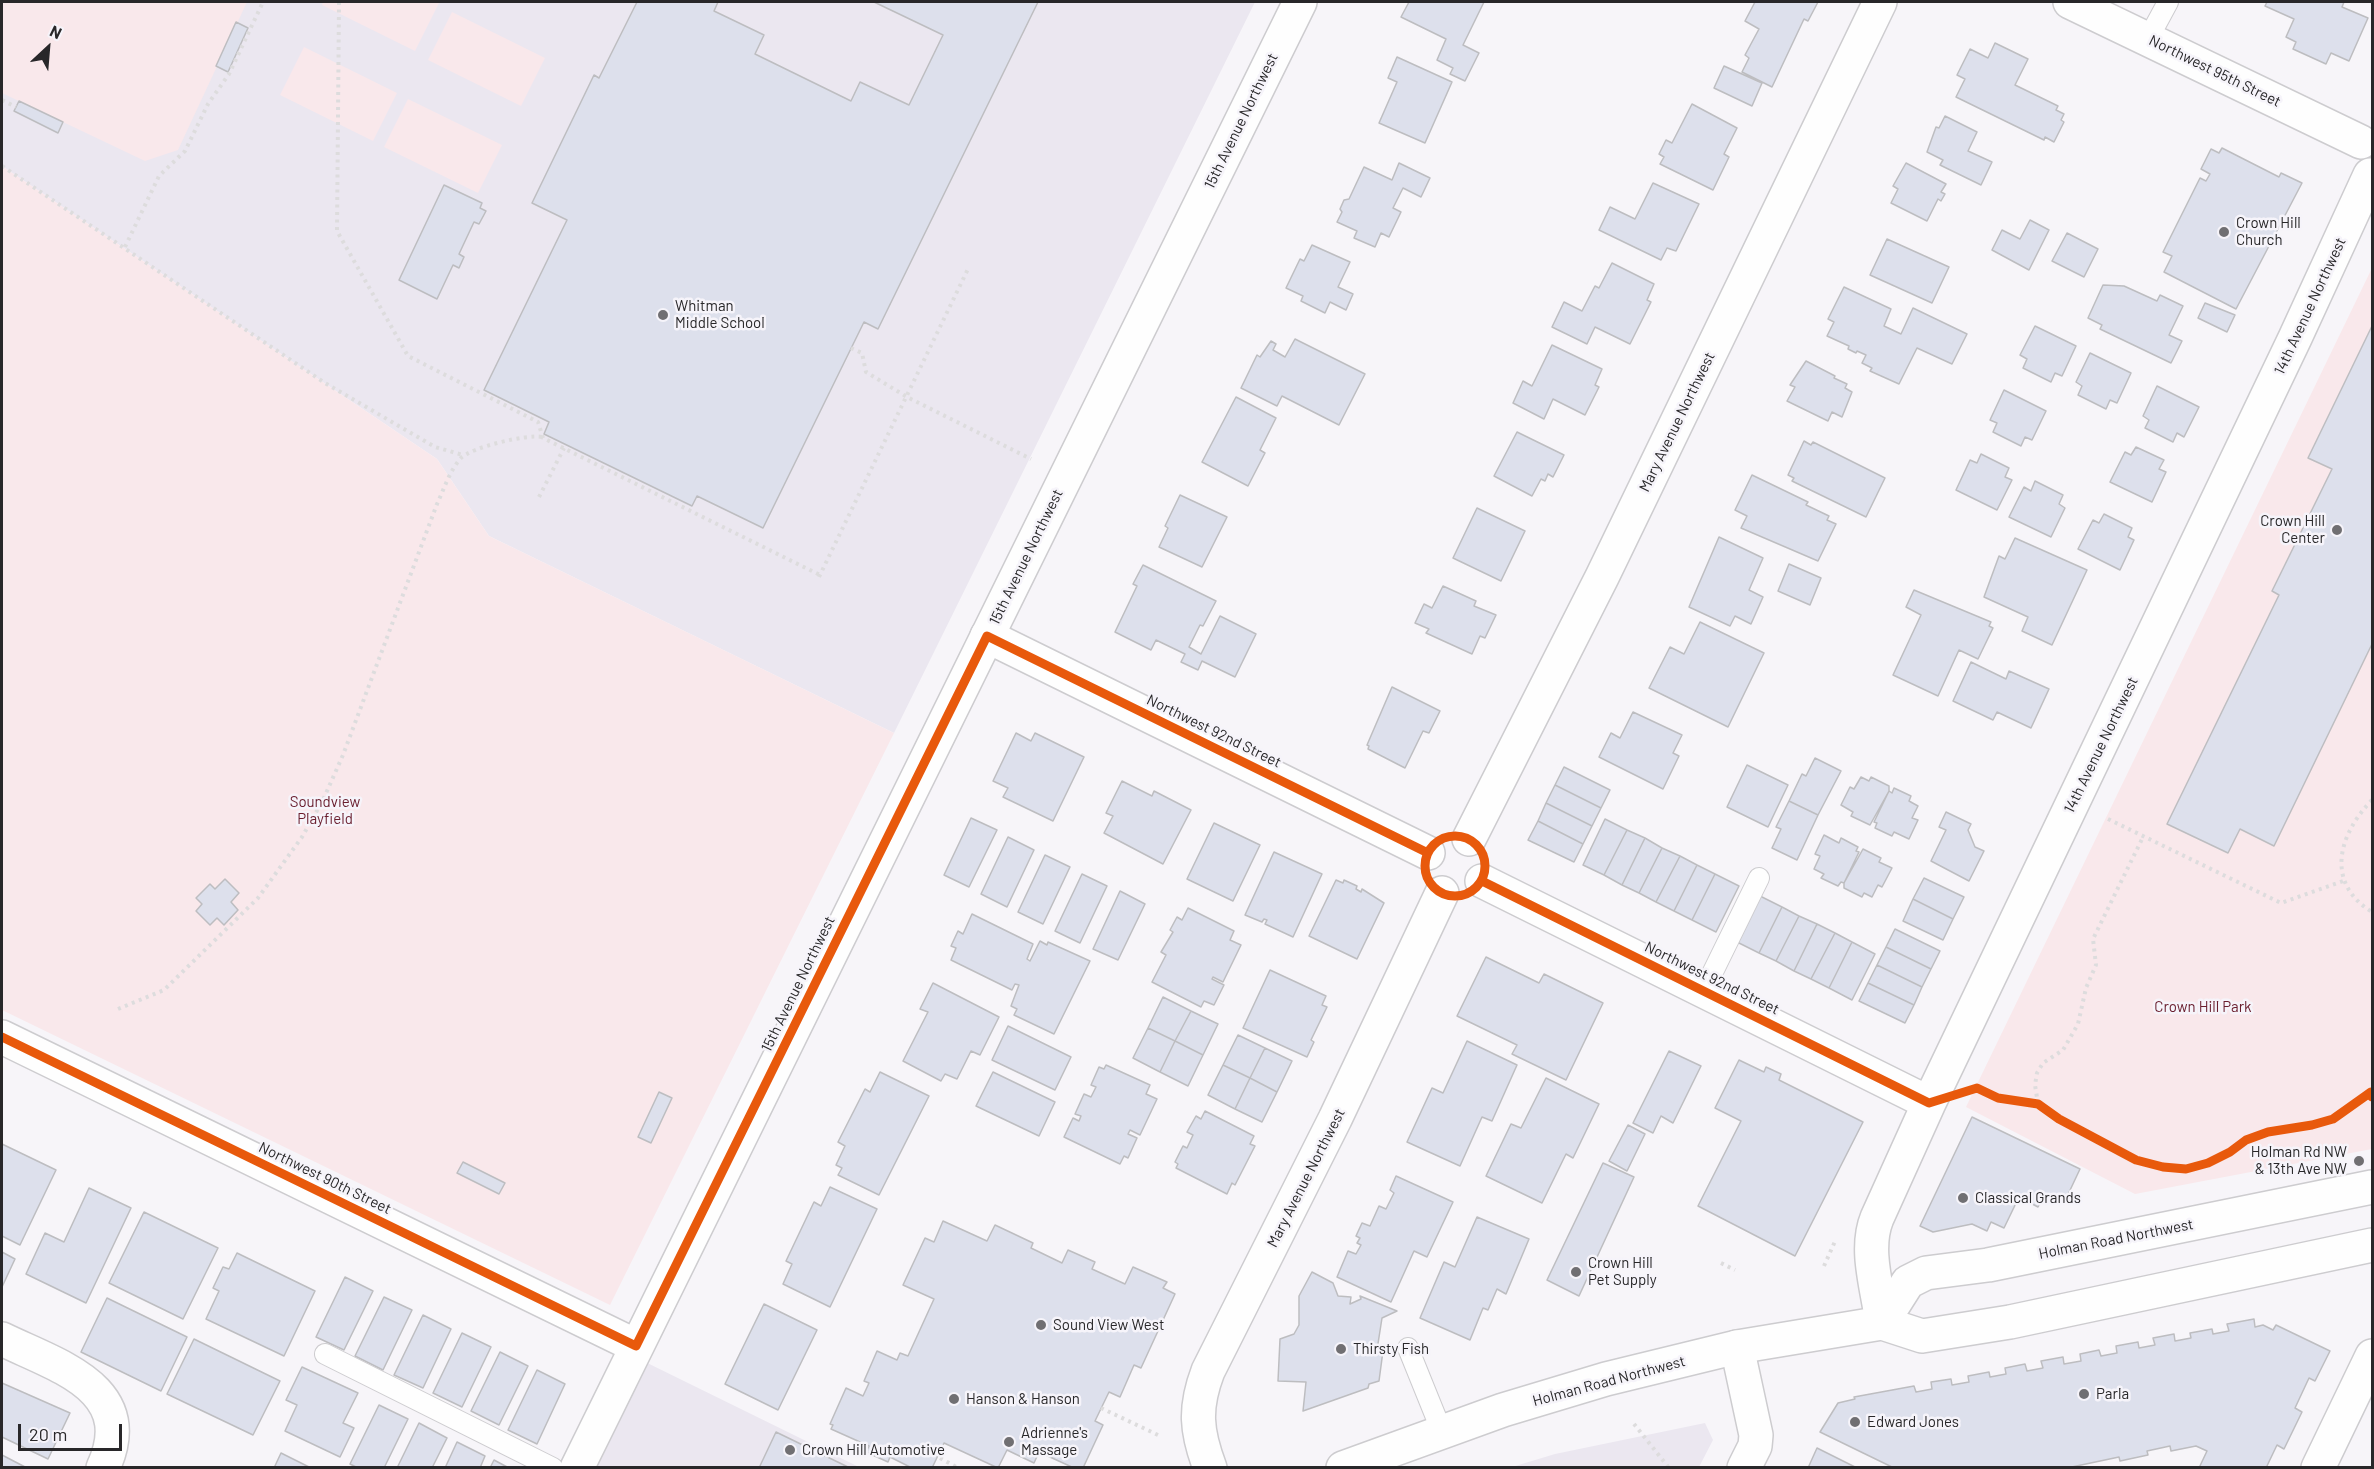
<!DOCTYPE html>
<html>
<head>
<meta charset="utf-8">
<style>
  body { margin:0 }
  #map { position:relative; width:2374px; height:1469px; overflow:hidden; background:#f7f5f9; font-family:Barlow,sans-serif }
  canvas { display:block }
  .frame { position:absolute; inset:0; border:3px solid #282729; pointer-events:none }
  .north { position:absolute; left:18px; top:18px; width:60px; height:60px; -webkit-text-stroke:4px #f6f4fa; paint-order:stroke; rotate:26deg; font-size:16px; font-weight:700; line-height:24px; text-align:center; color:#282729 }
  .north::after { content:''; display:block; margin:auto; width:21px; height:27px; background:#282729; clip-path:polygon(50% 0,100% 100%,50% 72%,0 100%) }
  .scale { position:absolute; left:18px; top:1424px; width:104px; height:27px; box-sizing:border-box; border:3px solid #282729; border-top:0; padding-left:8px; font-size:18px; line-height:21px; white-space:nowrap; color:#282729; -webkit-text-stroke:4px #f6f4fa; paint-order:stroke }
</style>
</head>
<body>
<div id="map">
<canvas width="2374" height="1469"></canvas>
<div class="frame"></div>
<div class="north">N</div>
<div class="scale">20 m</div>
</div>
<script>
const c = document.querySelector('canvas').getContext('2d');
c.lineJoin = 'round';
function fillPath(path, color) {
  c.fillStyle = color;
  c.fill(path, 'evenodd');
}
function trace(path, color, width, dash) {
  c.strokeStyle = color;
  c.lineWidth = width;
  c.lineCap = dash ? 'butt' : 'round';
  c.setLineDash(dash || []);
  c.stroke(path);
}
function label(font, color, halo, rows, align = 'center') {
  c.font = font + ' Barlow,sans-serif';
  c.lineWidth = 5;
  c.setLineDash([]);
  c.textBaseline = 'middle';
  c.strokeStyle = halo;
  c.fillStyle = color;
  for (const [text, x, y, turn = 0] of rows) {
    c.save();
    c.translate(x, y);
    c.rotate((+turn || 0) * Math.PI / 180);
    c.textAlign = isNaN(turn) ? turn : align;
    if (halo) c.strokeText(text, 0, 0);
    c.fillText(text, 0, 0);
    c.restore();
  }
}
fillPath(new Path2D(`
  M2,2h1253l-361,731 -405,-197 -52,-77 -435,-293z
  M631,1355l228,112 -282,1z
  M1705,1423l8,17 -14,27h-187l43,-13z`), '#ebe7f0');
fillPath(new Path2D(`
  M2,2h245l-69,148 -33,11 -143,-68z
  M323,2h113l3,1 -24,48 -93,-46z
  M452,12l93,46 -24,48 -93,-46z
  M304,47l93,46 -24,48 -93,-46z
  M408,99l94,46 -24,48 -94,-46z
  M2,166l435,293 52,77 405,197 -284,572 -608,-295z
  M2372,268v881l-237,45 -169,-87z`), '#f9e8eb');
const building = new Path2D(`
  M637,2h81l-4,9 50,24 -9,19 96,47 9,-19 49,23 34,-70 -69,-33h164l-160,327 -14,-7 -101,206 -66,-32 -5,10 -148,-72 5,-12 -65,-32 83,-170 -35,-17 62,-128 5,3z
  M1409,2h75l-21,43 16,8 -14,28 -15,-7 3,-6 -16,-8 9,-21 -45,-22z
  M1755,2h63l-10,19 -4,-2 -32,68 -30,-15 7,-14 -4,-3 14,-26 -14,-8z
  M2267,2h77l-2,5 26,11 -19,43 -18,-8 -5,11 -33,-15 3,-7 -10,-5 8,-18 -29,-13z
  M236,22l12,6 -20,44 -12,-6z
  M1995,43l33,16 -13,26 43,21 -2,4 8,4 -3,6 3,2 -10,20 -9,-5 -1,3 -88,-43 9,-18 -8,-4 13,-26 18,9z
  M1397,57l55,25 -27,61 -46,-20 18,-41 -9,-4z
  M1724,66l38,17 -10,23 -38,-18z
  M19,101l44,21 -5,11 -44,-22z
  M1692,104l45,24 -13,26 5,3 -16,33 -53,-26 4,-7 -5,-3 7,-14 6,3z
  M1945,116l32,16 -9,19 24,11 -11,23 -41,-20 3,-5 -16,-8 9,-25 3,1z
  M2222,148l57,29 2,-4 21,10 -66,126 -72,-37 8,-16 -9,-4 37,-74 6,3 4,-7 -9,-5 10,-20 8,4z
  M1399,163l31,15 -9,19 -18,-9 -10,20 8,4 -12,25 -8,-4 -6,14 -21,-9 3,-7 -20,-9 5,-10 -2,-3 4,-9 5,-1 15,-32 28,13z
  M1906,163l40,21 -5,8 4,2 -4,7 -3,-2 -11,22 -36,-18 7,-14 -5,-3z
  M1653,183l46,21 -23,47 -9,-3 -6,12 -62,-30 11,-23 25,12z
  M444,185l38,18 -2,5 6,3 -7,13 -5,-2 -15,32 5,3 -5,11 -6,-3 -16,34 -38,-19z
  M2030,220l19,10 -20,40 -37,-20 10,-20 18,9z
  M2067,233l31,16 -14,28 -32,-16z
  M1887,239l62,28 -17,36 -62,-28z
  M1312,245l38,17 -12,25 15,7 -7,16 -16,-8 -5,11 -24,-12 2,-5 -17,-8 14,-29 4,2z
  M1612,263l42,21 -7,16 4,2 -21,42 -35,-17 -8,17 -35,-17 12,-25 18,9 13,-25 4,2z
  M2103,285l21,1 33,15 3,-6 23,11 -14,29 13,6 -11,22 -71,-34 2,-4 -14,-7z
  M1844,287l47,22 -7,17 17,8 12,-26 54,26 -15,30 -35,-16 -18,36 -29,-13 2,-3 -10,-5 4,-8 -9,-4 -1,2 -8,-4 1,-3 -22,-10 7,-14 -6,-3z
  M2205,303l30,12 -8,17 -29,-14z
  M2035,326l41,20 -14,30 -7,-3 -4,9 -28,-14 4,-9 -7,-4z
  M2372,326v318l-98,202 -34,-17 -12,24 -61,-29 112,-229 -7,-4 60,-122 -24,-11z
  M1295,339l70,35 -26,51 -57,-29 -5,10 -36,-18 16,-33 3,2 11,-16 5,3 -3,6 12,7z
  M1552,345l50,24 -7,16 4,2 -14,28 -32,-16 -9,20 -31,-16 10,-22 9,5z
  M2090,353l41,20 -14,30 -7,-3 -4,9 -28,-14 4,-9 -6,-4z
  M1806,361l29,15 -1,2 13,6 -2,4 7,4 -10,25 -10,-5 -4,9 -41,-20 8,-14 -5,-2z
  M2157,386l42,21 -15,30 -7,-4 -4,9 -28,-14 4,-8 -6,-4z
  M2004,390l42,21 -14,29 -7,-3 -4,9 -28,-14 4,-9 -7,-3z
  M1236,397l40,21 -16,32 5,3 -17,33 -46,-24z
  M1517,432l47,23 -11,22 -5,-3 -3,7 -4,-2 -9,17 -38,-20z
  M1804,441l7,4 2,-3 72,36 -19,39 -74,-36 2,-3 -6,-3z
  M2136,447l28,13 -5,9 7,3 -14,30 -42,-20 15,-30 6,3z
  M1981,454l28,14 -4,9 7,3 -15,30 -41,-20 14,-30 7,3z
  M1752,475l56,27 -2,3 23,11 -2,4 9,4 -18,37 -77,-33 6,-12 -12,-6z
  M2035,481l28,14 -4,9 6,4 -14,29 -42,-20 15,-30 7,4z
  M1180,495l47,22 -25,50 -43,-20 9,-19 -3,-2z
  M1477,508l48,23 -24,50 -48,-23z
  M2104,514l28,14 -4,9 6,3 -14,30 -42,-21 15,-29 6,3z
  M1719,537l44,21 -14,32 14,7 -12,27 -16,-8 -5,10 -41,-19z
  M2015,538l72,32 -35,75 -30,-14 6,-14 -44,-20 15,-41 6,3z
  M1789,564l32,14 -11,27 -32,-14z
  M1143,565l73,36 -13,25 -3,-1 -11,22 12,7 19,-38 36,18 -21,43 -33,-16 -4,9 -17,-8 4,-8 -29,-14 -5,10 -36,-18 22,-46 -4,-2z
  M1443,586l33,15 -2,5 22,9 -11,23 -5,-2 -8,18 -46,-21 3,-4 -14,-6 9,-19 8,4z
  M1914,590l77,32 -2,4 4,2 -15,31 -19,-9 -21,46 -45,-21 28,-60 -15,-8z
  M1700,622l64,31 -36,74 -79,-39 21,-41 14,7z
  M1971,662l35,17 3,-8 40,18 -18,39 -34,-16 -4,8 -40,-19z
  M1392,687l48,24 -11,22 -6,-2 -18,37 -37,-19 1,-3 -2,-1z
  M1633,712l49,23 -9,18 6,3 -16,33 -64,-32 12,-24 9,5z
  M1016,733l15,8 4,-8 49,24 -31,64 -50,-24 5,-9 -15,-7z
  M1815,758l26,13 -23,44 -29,-14 13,-27 4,2z
  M1747,765l41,20 -20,42 -41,-20z
  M1564,767l46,23 -9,18 -46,-23z
  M1861,777l8,4 2,-4 18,9v5l-19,34 -19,-9 2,-4 -12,-7 9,-18 4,2z
  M1122,781l30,15 2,-5 37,19 -28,54 -59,-31 9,-17 -7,-3z
  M1555,785l46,23 -9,18 -46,-23z
  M1894,788l17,8 -2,5 9,5 -6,12 6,2 -9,19 -15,-7 -2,4 -17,-8 2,-5 -3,-1 15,-31 3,2z
  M1789,801l29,14 -21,45 -25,-12 9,-19 -5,-2z
  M1546,803l46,23 -9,18 -45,-23z
  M1946,812l25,12 -3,6 7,17 9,4 -15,30 -38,-20 15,-31 -7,-3z
  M971,818l26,12 -28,57 -25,-12z
  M1605,819l22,11 -23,45 -21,-10z
  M1538,821l45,23 -9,18 -46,-22z
  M1214,823l46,22 -27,56 -46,-22z
  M1627,830l18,8 -23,47 -18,-10z
  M1824,835l15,8 2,-5 17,9 -2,4 3,1 -15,31 -3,-1 -3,4 -17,-8 3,-4 -10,-5 6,-13 -5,-2z
  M1008,837l26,13 -27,57 -26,-13z
  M1645,838l17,10 -23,45 -17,-8z
  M1662,848l18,8 -24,46 -17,-9z
  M1863,849l18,9 -2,4 13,6 -10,19 -4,-2 -6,12 -8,-4 -2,4 -18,-9v-5z
  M1274,852l48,22 -29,63 -28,-13 2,-4 -3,-1 -2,3 -17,-7z
  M1045,855l25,12 -27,57 -25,-12z
  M1680,856l17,9 -23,46 -18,-9z
  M1697,865l18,9 -23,46 -18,-9z
  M1082,874l25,12 -27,57 -25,-12z
  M1715,874l24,12 -23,46 -24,-12z
  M1924,878l40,19 -11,22 -40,-20z
  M225,879l14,14 -8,9 7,8 -14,15 -7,-7 -7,7 -14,-14 6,-7 -6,-6 14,-14 5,5z
  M1336,880l7,3 1,-3 13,6 -1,3 5,3 1,-3 22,14 -27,56 -48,-23z
  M1120,891l25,13 -27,56 -25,-11z
  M1760,896l22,11 -23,46 -22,-11z
  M1913,899l40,20 -10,21 -40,-19z
  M1782,907l17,9 -23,45 -17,-8z
  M1188,908l46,23 -4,9 11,5 -18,37 -10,-5 -1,2 12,6 -10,20 -10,-4 -3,6 -49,-25 14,-27 -5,-3 12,-20 -3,-2 7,-13 5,3z
  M972,914l61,30 -6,15 3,2 10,-20 7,4 1,-3 42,19 -36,73 -40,-19 3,-6 -6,-3 8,-21 -4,-1 -3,6 -61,-30 5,-12 -5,-2 7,-15 5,3z
  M1799,916l18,8 -23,47 -18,-10z
  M1817,924l18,9 -24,46 -17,-8z
  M1895,929l45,22 -9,18 -45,-22z
  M1835,933l17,9 -23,46 -18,-9z
  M1852,942l23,12 -23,46 -23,-12z
  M1886,947l45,22 -9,18 -45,-22z
  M1486,957l53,26 5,-9 59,29 -37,77 -54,-26 5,-9 -60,-29z
  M1877,965l45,22 -8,18 -46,-22z
  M1270,970l56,26 -4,9 5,2 -16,33 3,2 -7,15 -64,-29z
  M933,983l66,34 -19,38 -9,-4 -14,28 -12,-5 -4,7 -38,-20 25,-49 -8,-3z
  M1868,983l46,22 -9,18 -46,-22z
  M1163,997l28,14 -16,30 -27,-13z
  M1191,1011l27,13 -15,31 -28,-14z
  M1008,1026l63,31 -16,33 -63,-30z
  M1148,1028l27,13 -15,31 -27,-14z
  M1238,1035l27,13 -15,30 -27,-13z
  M1175,1041l28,14 -15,31 -28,-14z
  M1467,1041l50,24 -25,56 -10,-4 -22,49 -53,-24 25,-54 11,5z
  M1265,1048l27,13 -15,31 -27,-14z
  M1669,1051l32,15 -28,57 -12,-7 -8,17 -20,-10z
  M1739,1060l25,12 2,-5 15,7 -2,6 84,42 -68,134 -97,-50 43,-85 -26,-13z
  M1106,1065l44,20 -4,9 11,5 -17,36 -10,-5 -2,4 9,4 -9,20 -4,-2 -4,8 -56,-27 9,-19 6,3 2,-5 -6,-2 9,-20 7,3 5,-10 -5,-2 8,-18 5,2z
  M1223,1065l27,13 -15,31 -27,-14z
  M880,1072l49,24 -50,99 -41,-20 4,-7 -6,-3 9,-19 -7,-4 27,-53 5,3z
  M993,1072l62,30 -16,34 -63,-30z
  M1250,1078l27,14 -15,30 -27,-13z
  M1546,1078l53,26 -26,54 -7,-4 -24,49 -56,-27 25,-52 10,4z
  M659,1092l13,6 -21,45 -13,-6z
  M1205,1111l49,25 -4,8 5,2 -20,39 -3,-2 -5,11 -51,-26 2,-4 -3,-2 8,-16 4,2 6,-13 -6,-3 9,-16 5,3z
  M1972,1117l108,52 -16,34 -19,-9 -7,13 -19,-10 -15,31 -13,-6 -4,9 -15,-7 -39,8 -13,-6z
  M1628,1125l17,9 -18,37 -18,-10z
  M2,1144l54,26 -36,75 -18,-9z
  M463,1162l42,21 -6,11 -42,-21z
  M1603,1163l31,14 -55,119 -32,-16z
  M1396,1176l57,26 -26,55 -13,-6 -23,51 -54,-25 11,-26 8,3 5,-9 -4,-2 3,-5 -4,-2 6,-13 8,3 9,-20 7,3 8,-16 -4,-3z
  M830,1187l47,22 -47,98 -47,-23 9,-20 -6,-3 28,-59 7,4z
  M89,1188l42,20 -45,95 -60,-29 19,-41 19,9z
  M144,1212l74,36 -35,71 -74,-36z
  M1477,1217l52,22 -23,55 -9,-5 -9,21 -5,-2 -13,32 -50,-22 24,-56 11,5z
  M943,1221l44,20 8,-16 38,18 -2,5 31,15 6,-13 27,12 -3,7 33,15 8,-17 34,15 -4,6 12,6 -34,74 -7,-3 -14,32 -11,-5 -14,29 8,4 -20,43h-9l-35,-16 -5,11 -27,-13 -9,18 -54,-25 -12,25h-20l-22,-11 -2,5 -22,-10 3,-6 -38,-17 2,-4 -3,-1 16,-36 17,8 6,-13 -5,-2 13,-30 20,9 3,-7 8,3 26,-57 -31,-14 22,-47 9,4z
  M2,1252l13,7 -13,28z
  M237,1253l78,38 -31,65 -78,-37 13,-28 -6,-3 10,-21 6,2z
  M1312,1272l21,11 5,13 13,1 -1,7 11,-5 -1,-3 37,15 -15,7 -5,32 6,1 -4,30 -10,3 -1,4 -65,23 3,-29 -28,-1 2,-42 14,-5 5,-9v-29z
  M345,1277l28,14 -29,59 -28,-13z
  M384,1297l28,13 -29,60 -28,-14z
  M107,1298l80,39 -26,54 -80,-39z
  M764,1304l53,26 -39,80 -53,-26z
  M423,1315l28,14 -28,59 -29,-13z
  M2254,1319l1,8 8,-2 10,5 3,-5 54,26 -15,30 -6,-3 -14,30 7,4 -18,37 -7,-4 -11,23h-67l8,-17 -11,-5 -25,5 -1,-5 -23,5 1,4 -28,6 -1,-4 -52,11h-173l-74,-36 18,-29 17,-4 -1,-2 60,-11 2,6 16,-3 -1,-7 20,-3 1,6 17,-3 -1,-6 21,-4 1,5 16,-3 -1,-6 20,-4 2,7 16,-3 -2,-7 22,-4 1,7 17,-3 -1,-7 19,-4 2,6 16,-3 -1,-7 22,-4 1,6 16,-3 -2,-7 21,-4 1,7 16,-3 -1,-5 22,-4 1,5 16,-3 -2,-7z
  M462,1333l29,14 -29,60 -29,-14z
  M194,1339l86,42 -27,54 -86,-41z
  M500,1352l28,14 -29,59 -28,-14z
  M302,1367l56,26 -15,30 11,5 -14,29 -55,-26 12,-26 -11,-5z
  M537,1370l28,14 -28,60 -29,-14z
  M2,1383l68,30 -22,46 -46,-22z
  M379,1405l29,14 -24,49h-26l-8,-4z
  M419,1423l28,15 -15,30h-35z
  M776,1432l74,36h-91z
  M457,1442l28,14 -5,12h-35z
  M1817,1448l40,20h-49z
  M281,1453l30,15h-37z
  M2,1455l25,13h-25z
  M494,1460l15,8h-19z`);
fillPath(building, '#dde0ec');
trace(building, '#bdbdc0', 1.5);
const lane = new Path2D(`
  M2148,39l20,-37
  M1704,990l55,-112
  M1408,1348l34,84
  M325,1354l228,114`);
const street = new Path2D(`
  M2070,2l291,140
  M987,636l441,217
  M1469,839l133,-262 278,-575
  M1482,881l447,222
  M2,1037l634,309
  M1882,1323c-4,-34 -18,-73 -5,-105l52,-115 366,-765 75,-163
  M2,1339c55,27 138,49 101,129
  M1737,1347l19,88 -1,11 -11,22
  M1210,1468c-14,-37 -16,-60 -2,-97l127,-252 107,-226
  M2318,1468l54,-112`);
const secondary = new Path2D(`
  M577,1468l723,-1466`);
const primary = new Path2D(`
  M1882,1323l26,-41 18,-9 62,-8 384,-78
  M1343,1468l160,-58 103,-31 131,-32 145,-24 40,13 88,-14 362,-77`);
trace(lane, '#cdcccf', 22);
trace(street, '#cdcccf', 36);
trace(secondary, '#cdcccf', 36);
trace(primary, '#cdcccf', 36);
trace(new Path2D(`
  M339,2l-2,229 71,125 130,66 5,16 277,137
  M2,100l14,7
  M2,166l323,217 110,64 28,8
  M125,247l34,-71 26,-25 23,-47 21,-30 34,-72
  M851,348l11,5 4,19 41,25 124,62
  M539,497l25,-49
  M819,577l150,-310
  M2372,800c-34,35 -47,83 0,112
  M2108,819l173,84 62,-22
  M118,1009l46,-19 94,-92 44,-61 21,-37 20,-45 94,-251c7,-15 13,-34 24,-46 11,-11 66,-24 81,-21
  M2371,1092l1,-2
  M2038,1104l-3,-19 2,-12 6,-10 20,-13 15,-26 8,-36 10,-23 -3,-26 50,-102
  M1721,1263l14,7
  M1824,1266l12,-27
  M1101,1408l57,27
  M1634,1424l35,44
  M940,1458l18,10`), '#dddcdd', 4, [3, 4.5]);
trace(lane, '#fefefe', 20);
trace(street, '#fefefe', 33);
trace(secondary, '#fefefe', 33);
trace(primary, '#fefefe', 33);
trace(new Path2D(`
  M1425 866a30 30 0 1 1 60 0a30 30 0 1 1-60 0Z
  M1482,881l447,222 48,-15 21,10 40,6 21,15 77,41 27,7 23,2 22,-6 22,-11 16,-12 22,-8 44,-7 21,-6 38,-27 1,5
  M2,1037l634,309 351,-710 441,217`), '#e8590c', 9);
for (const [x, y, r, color] of [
  [2224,232,6,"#706f72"],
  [663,315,6,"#706f72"],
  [2337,530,6,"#706f72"],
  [2359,1161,6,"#706f72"],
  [1963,1198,6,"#706f72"],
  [1576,1272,6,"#706f72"],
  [1041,1325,6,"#706f72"],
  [1341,1349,6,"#706f72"],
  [2084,1394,6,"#706f72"],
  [954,1399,6,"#706f72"],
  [1855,1422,6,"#706f72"],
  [1009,1442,6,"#706f72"],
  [790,1450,6,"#706f72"]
]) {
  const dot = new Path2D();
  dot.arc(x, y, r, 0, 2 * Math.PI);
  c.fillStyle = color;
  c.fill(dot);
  trace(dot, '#f6f4fa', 2);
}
label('15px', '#282729', '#f6f4fa', [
  ["Northwest 95th Street",2215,71,26],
  ["15th Avenue Northwest",1241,121,-64],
  ["14th Avenue Northwest",2310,306,-65],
  ["Mary Avenue Northwest",1677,422,-64],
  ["15th Avenue Northwest",1026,557,-64],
  ["Northwest 92nd Street",1214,731,26],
  ["14th Avenue Northwest",2101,745,-64],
  ["Northwest 92nd Street",1712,978,26],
  ["15th Avenue Northwest",798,984,-64],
  ["Northwest 90th Street",325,1178,26],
  ["Mary Avenue Northwest",1306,1178,-63],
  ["Holman Road Northwest",2116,1239,-11],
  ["Holman Road Northwest",1609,1381,-15]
]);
label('15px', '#282729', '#f6f4fa', [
  ["Crown Hill",2236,223],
  ["Church",2236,240],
  ["Whitman",675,306],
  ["Middle School",675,323],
  ["Crown Hill",2325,521,"right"],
  ["Center",2325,538,"right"],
  ["Holman Rd NW",2347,1152,"right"],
  ["& 13th Ave NW",2347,1169,"right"],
  ["Classical Grands",1975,1198],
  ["Crown Hill",1588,1263],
  ["Pet Supply",1588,1280],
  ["Sound View West",1053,1325],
  ["Thirsty Fish",1353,1349],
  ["Parla",2096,1394],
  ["Hanson & Hanson",966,1399],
  ["Edward Jones",1867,1422],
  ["Adrienne's",1021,1433],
  ["Massage",1021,1450],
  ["Crown Hill Automotive",802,1450]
], 'left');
label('15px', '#691d2d', '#f6f4fa', [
  ["Soundview",325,802],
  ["Playfield",325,819],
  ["Crown Hill Park",2203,1007]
]);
</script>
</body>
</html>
